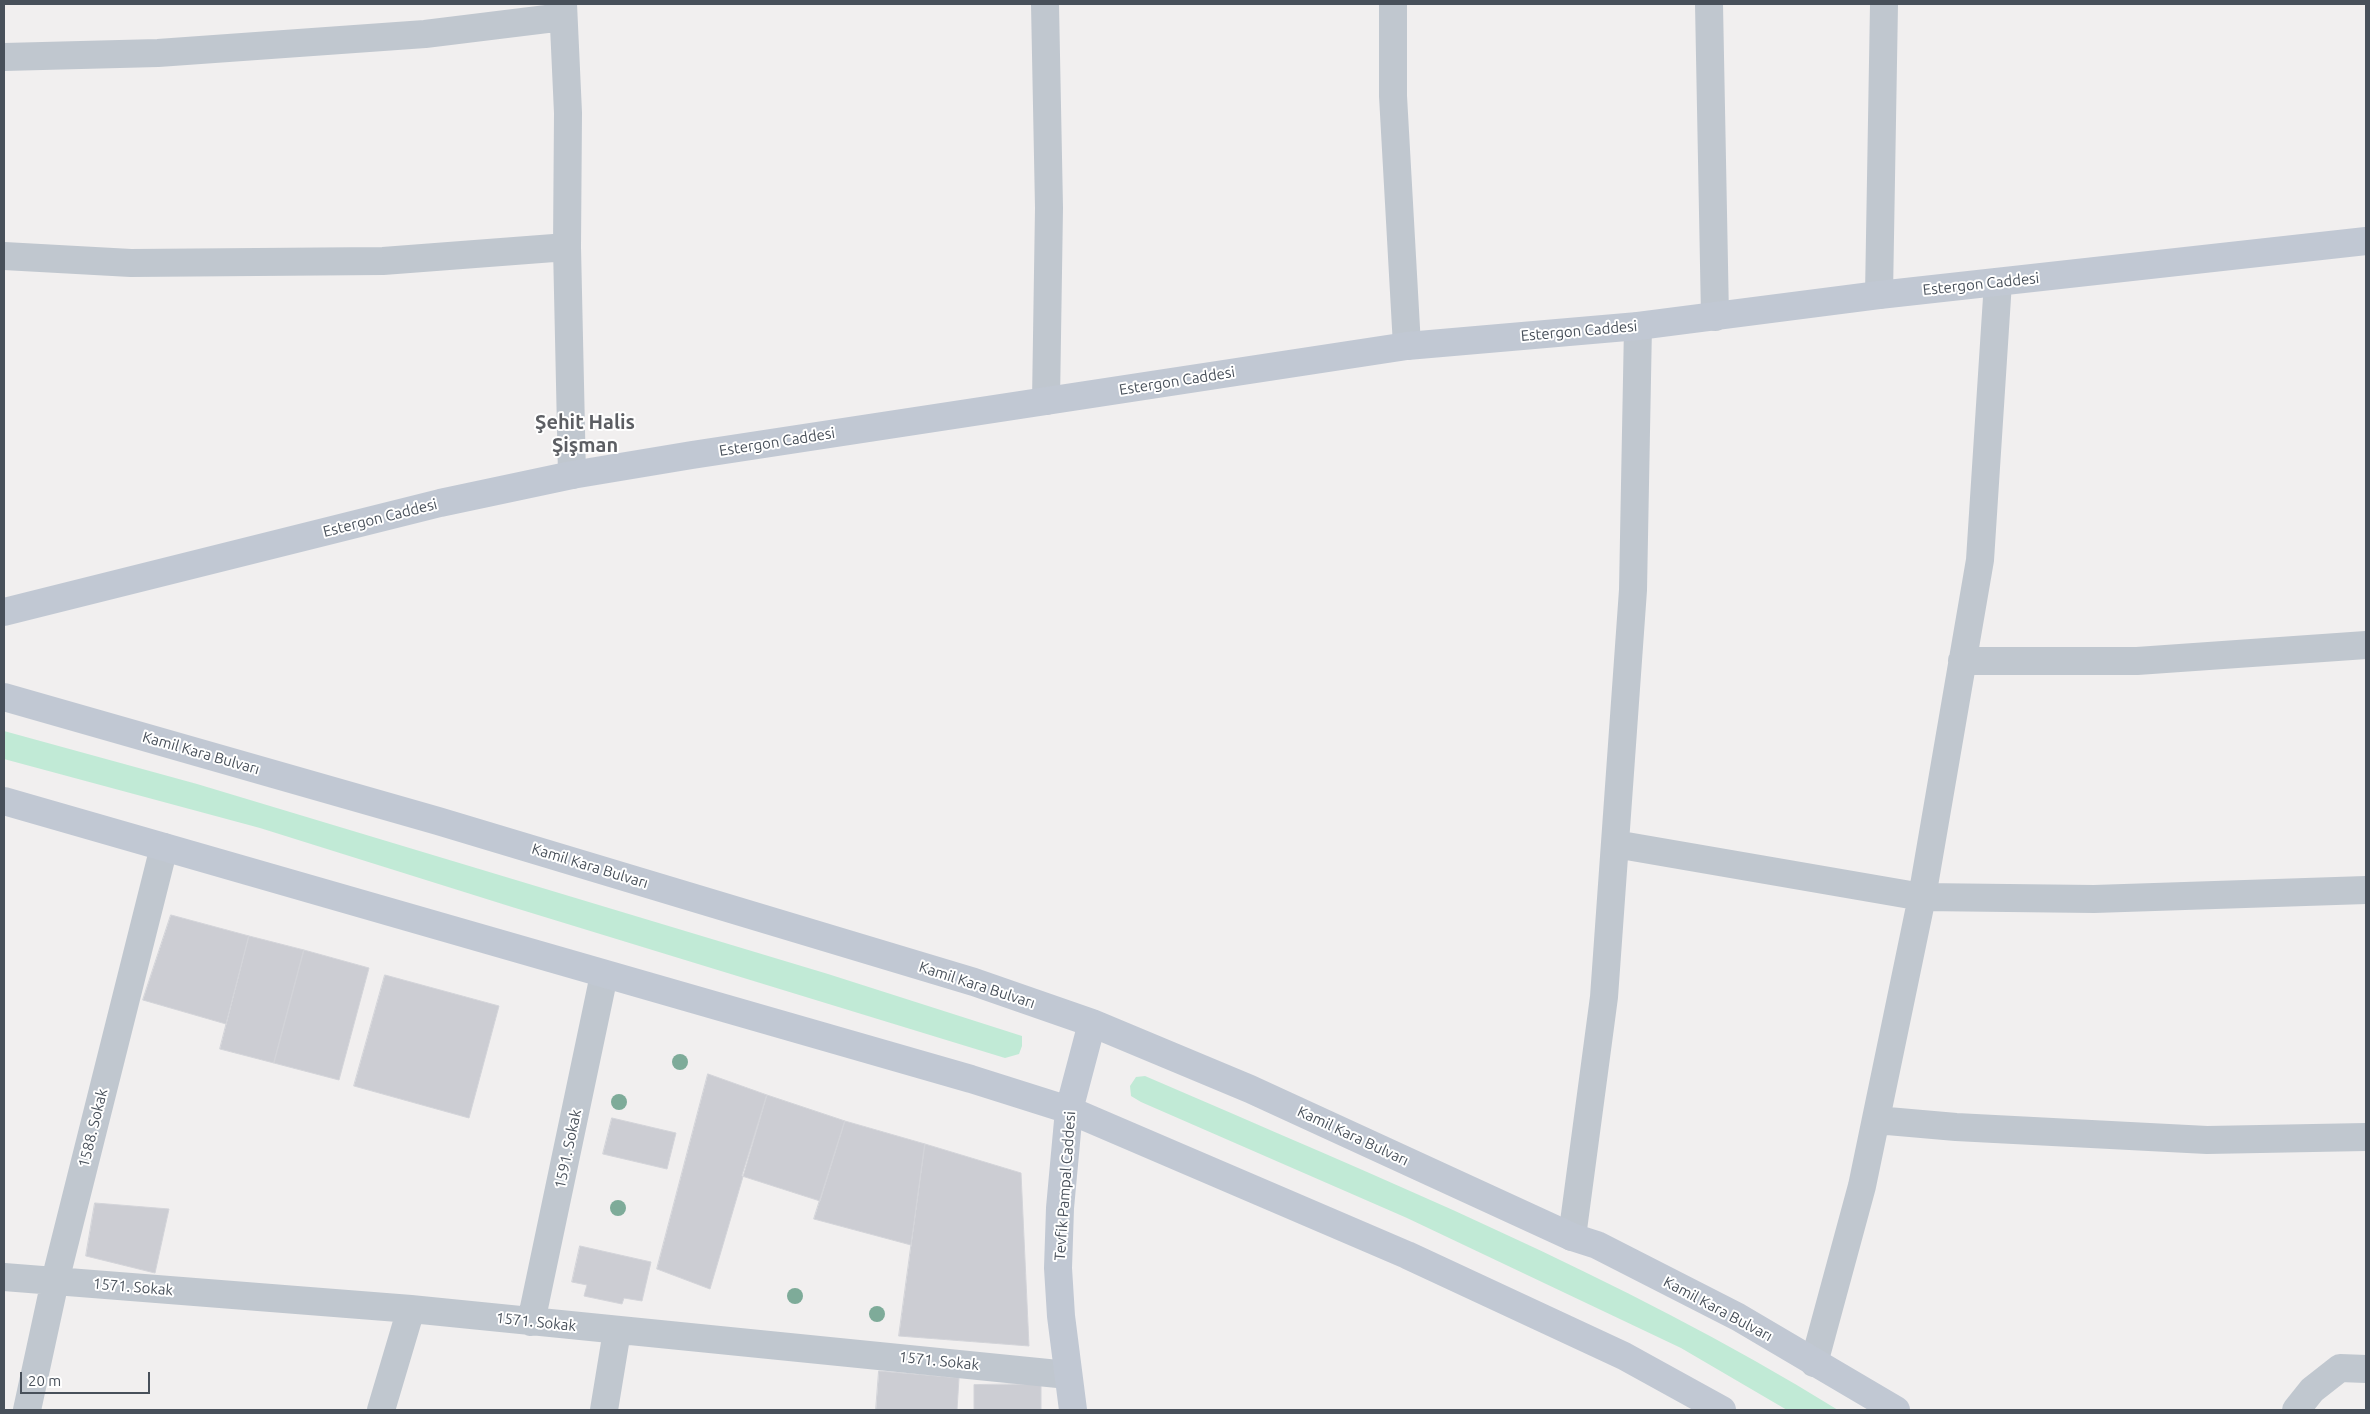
<!DOCTYPE html>
<html>
<head>
<meta charset="utf-8">
<style>
  body { margin:0 }
  #map { position:relative; width:2370px; height:1414px; overflow:hidden; background:#f1efef; font-family:Ubuntu,sans-serif }
  canvas { display:block }
  .frame { position:absolute; inset:0; border:5px solid #48505a; pointer-events:none }
  .scale { position:absolute; left:20px; top:1372px; width:130px; height:22px; box-sizing:border-box; border:2px solid #48505a; border-top:0; padding-left:6px; font-size:15px; line-height:18px; white-space:nowrap; color:#48505a; -webkit-text-stroke:4px #fff; paint-order:stroke }
</style>
</head>
<body>
<div id="map">
<canvas width="2370" height="1414"></canvas>
<div class="frame"></div>
<div class="scale">20 m</div>
</div>
<script>
const c = document.querySelector('canvas').getContext('2d');
c.lineJoin = 'round';
function fillPath(path, color) {
  c.fillStyle = color;
  c.fill(path, 'evenodd');
}
function trace(path, color, width, dash) {
  c.strokeStyle = color;
  c.lineWidth = width;
  c.lineCap = dash ? 'butt' : 'round';
  c.setLineDash(dash || []);
  c.stroke(path);
}
function label(font, color, halo, rows, align = 'center') {
  c.font = font + ' Ubuntu,sans-serif';
  c.lineWidth = 4;
  c.setLineDash([]);
  c.textBaseline = 'middle';
  c.strokeStyle = halo;
  c.fillStyle = color;
  for (const [text, x, y, turn = 0] of rows) {
    c.save();
    c.translate(x, y);
    c.rotate((+turn || 0) * Math.PI / 180);
    c.textAlign = isNaN(turn) ? turn : align;
    if (halo) c.strokeText(text, 0, 0);
    c.fillText(text, 0, 0);
    c.restore();
  }
}
fillPath(new Path2D(`
  M4,731l193,53 631,190 194,62v10l-3,8 -14,4 -493,-151 -252,-79 -256,-69z
  M1145,1076c235,102 475,199 693,334h-51l-106,-62 -274,-130 -266,-116 -10,-6 -1,-10 6,-9z`), '#c1ead6');
const building = new Path2D(`
  M171,915l78,21 -23,88 -83,-24z
  M249,936l55,14 -30,113 -54,-14z
  M304,950l65,18 -30,112 -65,-17z
  M385,975l114,31 -30,112 -115,-32z
  M708,1074l59,21 -57,194 -53,-20z
  M767,1095l78,26 -25,80 -78,-25z
  M612,1118l64,15 -9,36 -64,-15z
  M845,1121l80,23 -14,101 -97,-26z
  M925,1144l96,29 8,173 -130,-10z
  M95,1203l74,6 -14,64 -69,-17z
  M580,1246l71,16 -9,39 -18,-3 -2,6 -38,-8 3,-11 -15,-3z
  M879,1371l80,7 -2,32h-81z
  M1041,1384v26h-67v-25z`);
fillPath(building, '#cccdd3');
trace(building, '#d3d4d9', 1);
trace(new Path2D(`
  M563,4l5,109 -1,134 5,228
  M1045,4l4,204 -3,193
  M1393,4v92l14,250
  M1709,4l6,313
  M4,57l154,-4 267,-19 138,-17
  M4,256l127,7 252,-2 184,-14
  M1879,295l5,-291
  M1962,661h175l229,-16
  M1615,844l307,53 172,2 272,-9
  M1876,1120l80,7 251,13 159,-3
  M1572,1237l32,-240 29,-407 5,-264
  M4,1277l407,32 657,66
  M531,1322l73,-347
  M1814,1363l48,-177 60,-289 58,-337 18,-278
  M27,1410l28,-129 109,-434
  M381,1410l30,-101
  M604,1410l13,-79
  M2296,1410l16,-20 28,-22 26,1`), '#c0c7cf', 28);
trace(new Path2D(`
  M4,612l436,-109 132,-28 120,-20 715,-109 231,-20 241,-31 487,-54
  M4,697l434,124 536,161 118,41 158,66 322,148 25,8 141,72 158,93
  M4,801l967,278 98,31 338,145 217,101 98,54
  M1073,1410l-12,-94 -3,-48 2,-60 9,-98 23,-87`), '#c1c8d3', 28);
c.fillStyle = '#7eab99';
for (const [x, y] of [
  [680,1062],
  [619,1102],
  [618,1208],
  [795,1296],
  [877,1314]
]) {
  c.beginPath();
  c.arc(x, y, 8, 0, 2 * Math.PI);
  c.fill();
}
label('15px', '#48505a', '#fff', [
  ["Estergon Caddesi",1981,284,-6],
  ["Estergon Caddesi",1579,331,-5],
  ["Estergon Caddesi",1177,381,-9],
  ["Estergon Caddesi",777,442,-9],
  ["Estergon Caddesi",380,518,-14],
  ["Kamil Kara Bulvarı",201,753,16],
  ["Kamil Kara Bulvarı",590,866,17],
  ["Kamil Kara Bulvarı",977,985,18],
  ["1588. Sokak",93,1128,-76],
  ["Kamil Kara Bulvarı",1353,1136,25],
  ["1591. Sokak",568,1149,-78],
  ["Tevfik Pampal Caddesi",1065,1186,-86],
  ["1571. Sokak",133,1287,5],
  ["Kamil Kara Bulvarı",1718,1309,28],
  ["1571. Sokak",536,1322,6],
  ["1571. Sokak",939,1361,6]
]);
label('bold 20px', '#5c5e63', '#fff', [
  ["Şehit Halis",585,422],
  ["Şişman",585,445]
]);
</script>
</body>
</html>
